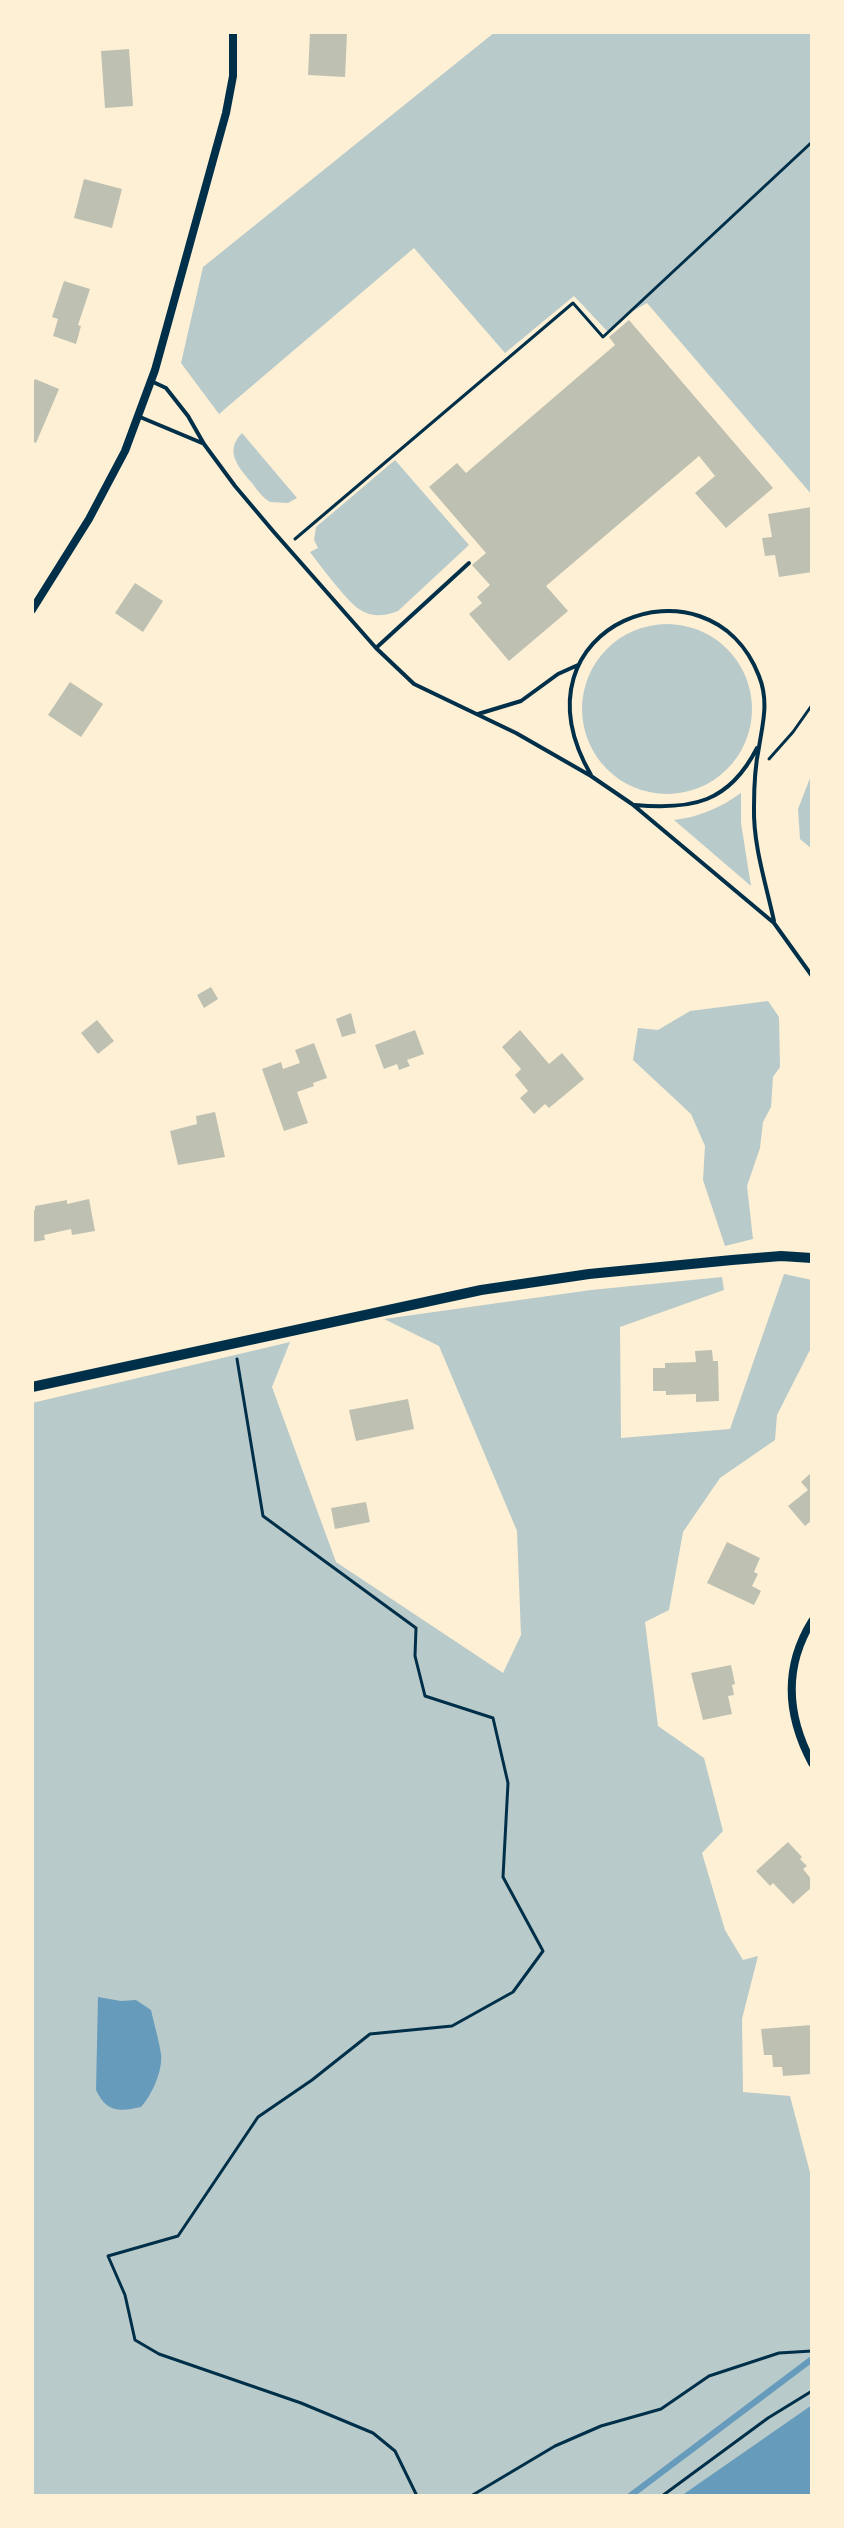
<!DOCTYPE html>
<html>
<head>
<meta charset="utf-8">
<style>
  body { margin:0 }
  #map { position:relative; width:844px; height:2528px; overflow:hidden; background:#fdf0d5; font-family:Bitter,serif }
  canvas { display:block }
  .frame { position:absolute; inset:0; border:34px solid #fdf0d5; pointer-events:none }
</style>
</head>
<body>
<div id="map">
<canvas width="844" height="2528"></canvas>
<div class="frame"></div>
</div>
<script>
const c = document.querySelector('canvas').getContext('2d');
c.lineJoin = 'round';
function fillPath(path, color) {
  c.fillStyle = color;
  c.fill(path, 'evenodd');
}
function trace(path, color, width, dash) {
  c.strokeStyle = color;
  c.lineWidth = width;
  c.lineCap = dash ? 'butt' : 'round';
  c.setLineDash(dash || []);
  c.stroke(path);
}
fillPath(new Path2D(`
  M495,32h317v463l-165,-192 -16,9 -23,20 -34,-36 -69,57 -91,-105 -195,166 -38,-51 22,-96z
  M242,433l55,65 -9,5 -18,-1c-8,-5 -13,-12 -18,-19 -14,-16 -28,-32 -10,-50z
  M395,460l74,85 -71,66c-33,13 -45,-6 -64,-28 -8,-10 -16,-20 -24,-31l8,-4 -4,-8 2,-13z
  M582 709a85 85 0 1 1 170 0a85 85 0 1 1-170 0Z
  M812,773v76l-12,-10 -2,-30z
  M741,793v30l10,63 -77,-66c25,-3 46,-12 67,-27z
  M768,1001l11,16 1,50 -7,10 -2,30 -8,15 -3,26 -13,38 6,53 -28,7 -22,-66 2,-34 -14,-32 -58,-54 5,-32 20,2 32,-19z
  M784,1274l28,6v66l-35,69 -2,25 -55,38 -37,54 -14,78 -24,12 13,104 46,32 19,73 -21,22 23,77 18,30 15,-4 -16,63 1,73 47,4 22,84v316h-780v-1093l258,-61 -18,45 64,175 167,111 18,-38 -4,-104 -78,-185 -55,-27 207,-29 131,-13 2,13 -104,37 1,111 109,-9z`), '#b9caca');
fillPath(new Path2D(`
  M98,1997l23,4 15,-1 15,10c3,14 8,30 10,44 2,16 -9,41 -20,53 -22,5 -35,5 -45,-17z
  M812,2405v91h-131z`), '#669bbc');
trace(new Path2D(`
  M630,2496l182,-137`), '#669bbc', 6);
fillPath(new Path2D(`
  M310,32l37,1 -2,44 -37,-2z
  M129,49l4,57 -28,2 -4,-57z
  M84,179l38,10 -10,39 -38,-10z
  M64,281l26,8 -12,36 3,1 -5,18 -23,-8 5,-17 -6,-2z
  M629,320l144,168 -47,40 -31,-35 20,-17 -16,-20 -153,130 22,25 -59,50 -40,-47 13,-11 -5,-6 13,-12 -18,-20 14,-12 -57,-66 28,-24 9,10 149,-128 -6,-8z
  M35,379l24,10 -23,54 -4,-2v-55z
  M812,507v65l-33,5 -4,-22 -10,1 -3,-18 10,-1 -4,-23z
  M135,583l28,18 -20,31 -28,-19z
  M70,682l33,22 -22,33 -33,-22z
  M211,987l7,12 -14,9 -7,-13z
  M351,1013l5,20 -14,4 -6,-18z
  M97,1020l17,21 -16,13 -17,-21z
  M415,1030l9,24 -17,6 3,6 -11,4 -2,-6 -13,5 -9,-24z
  M520,1030l29,34 13,-11 22,26 -35,29 -4,-4 -11,10 -14,-16 8,-7 -13,-16 6,-6 -19,-22z
  M314,1043l13,35 -14,5 1,3 -17,6 11,31 -24,8 -22,-62 19,-7 2,7 17,-6 -5,-13z
  M215,1112l10,45 -47,8 -8,-34 27,-7 -1,-8z
  M89,1199l6,32 -23,4 -1,-6 -27,6 1,5 -13,2v-31l3,-1v-4l32,-6v4z
  M712,1350l1,11h5l1,40 -23,1v-8l-30,1v-4h-13v-23h12v-5l31,-1 -1,-11z
  M408,1399l6,30 -58,12 -7,-31z
  M812,1472v48l-7,6 -17,-20 20,-16 -7,-8z
  M366,1502l4,20 -35,7 -4,-21z
  M727,1542l33,16 -6,14 4,2 -6,12 9,5 -7,14 -47,-22z
  M731,1665l4,19 -3,1 2,10 -6,1 4,18 -29,6 -12,-47z
  M788,1842l14,15 -2,2 7,7 -4,3 9,11v7l-19,17 -20,-21 -3,3 -14,-15z
  M812,2025v49l-29,2 -1,-9h-9l-1,-12h-8l-3,-26z`), '#bec0b2');
trace(new Path2D(`
  M295,539l278,-236 30,34 209,-195
  M769,759l24,-27 19,-27
  M237,1359l26,157 153,112 -1,28 10,40 68,22 15,65 -5,94 40,74 -30,41 -61,34 -82,8 -58,46 -54,37 -80,119 -70,20 17,39 10,45 24,14 142,49 72,30 22,18 22,45
  M471,2496l84,-50 46,-20 60,-17 48,-33 70,-23 33,-2
  M662,2496l106,-78 44,-27`), '#003049', 3);
trace(new Path2D(`
  M151,381l15,7 22,28 16,28 31,42 38,45 103,117 38,36 102,49 75,43 41,28 142,119 38,53
  M140,417l62,26
  M376,648l93,-85
  M478,714l43,-13 37,-27 20,-9
  M591,775c-87,-151 119,-227 168,-99 10,25 4,46 0,71 -4,19 -5,41 -5,60 -1,38 12,77 20,114
  M635,805c57,5 94,-2 122,-57`), '#003049', 4);
trace(new Path2D(`
  M32,610l57,-91 36,-68 30,-81 71,-257 7,-37v-44
  M812,1621c-29,47 -25,95 0,142`), '#003049', 8);
trace(new Path2D(`
  M32,1387l449,-97 108,-16 143,-14 49,-4 31,2`), '#003049', 10);
</script>
</body>
</html>
